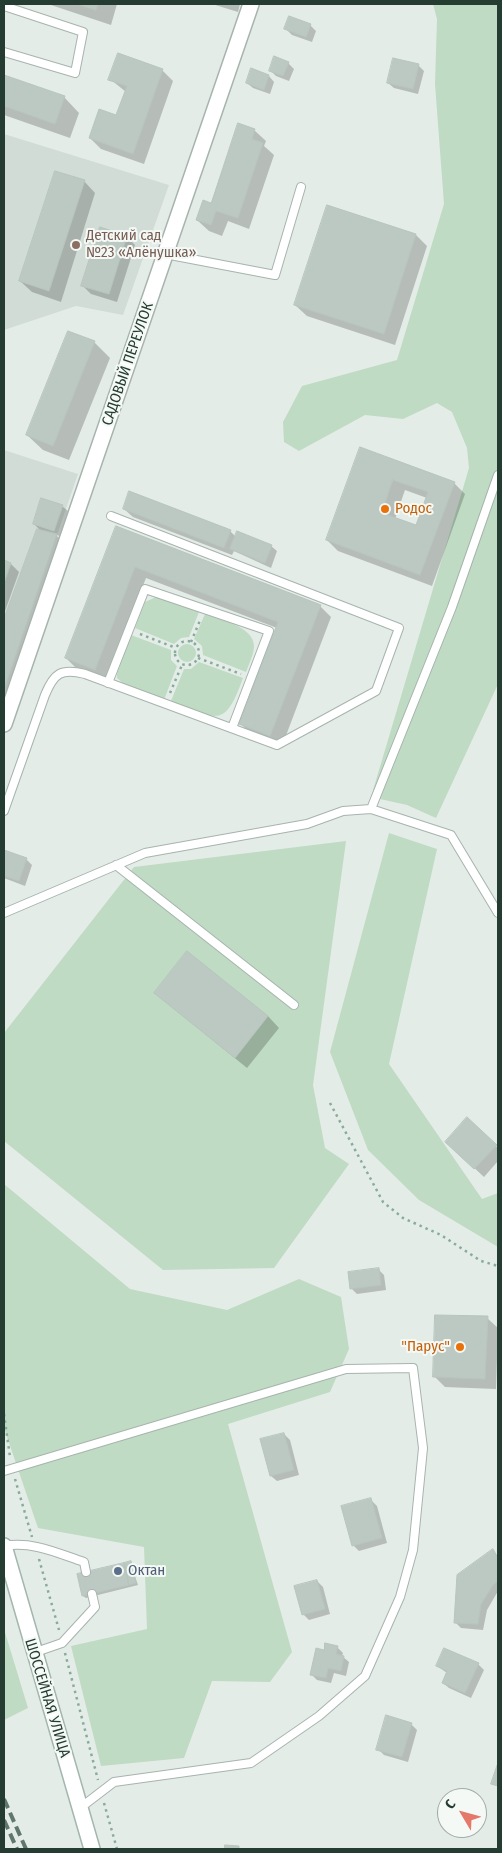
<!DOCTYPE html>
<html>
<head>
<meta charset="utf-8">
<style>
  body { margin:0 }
  #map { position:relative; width:502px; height:1853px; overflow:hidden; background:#e4ece7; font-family:"Fira Sans Condensed",sans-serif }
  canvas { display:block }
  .frame { position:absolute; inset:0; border:5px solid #253c33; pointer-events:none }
  .north { position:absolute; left:437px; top:1788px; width:50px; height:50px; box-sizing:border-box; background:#f4f9f6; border:1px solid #a1ada8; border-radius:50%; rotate:307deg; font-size:14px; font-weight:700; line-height:20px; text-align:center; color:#253c33 }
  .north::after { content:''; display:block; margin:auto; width:18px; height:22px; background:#e4786a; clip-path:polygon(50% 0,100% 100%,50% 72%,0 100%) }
</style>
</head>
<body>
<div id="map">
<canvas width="502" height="1853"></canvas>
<div class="frame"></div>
<div class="north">С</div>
</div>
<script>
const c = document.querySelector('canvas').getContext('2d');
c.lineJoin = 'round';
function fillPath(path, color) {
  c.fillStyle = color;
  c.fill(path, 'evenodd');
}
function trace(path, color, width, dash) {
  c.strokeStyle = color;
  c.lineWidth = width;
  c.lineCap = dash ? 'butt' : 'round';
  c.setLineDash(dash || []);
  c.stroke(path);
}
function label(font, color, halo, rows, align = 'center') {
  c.font = font + ' "Fira Sans Condensed",sans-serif';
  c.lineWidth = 4;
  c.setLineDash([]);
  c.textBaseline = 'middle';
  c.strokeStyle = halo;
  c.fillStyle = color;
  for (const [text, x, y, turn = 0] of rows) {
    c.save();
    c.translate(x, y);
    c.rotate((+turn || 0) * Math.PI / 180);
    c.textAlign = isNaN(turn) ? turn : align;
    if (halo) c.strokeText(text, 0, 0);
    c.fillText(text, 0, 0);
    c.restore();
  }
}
fillPath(new Path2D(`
  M4,134l165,51 -46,130 -47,-9 -72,24z
  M4,450l74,24 -74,215z`), '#d2dcd6');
fillPath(new Path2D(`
  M433,4h65v680l-62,134 -29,-13 -36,-8 98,-329 -2,-20 -15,-36 -15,-9 -34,16 -38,-4 -66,36 -15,-9 -1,-20 19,-36 95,-26 47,-156 -9,-120 2,-65z
  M156,597l43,15 -10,25 -8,1 -7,6 -39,-16 10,-26z
  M205,614c14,6 49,12 49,32 0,8 -5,18 -8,26l-43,-17 -1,-9 -8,-7z
  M131,635l40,15v10l6,6 -13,34 -40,-16 -7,-6v-4z
  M178 653a9 9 0 1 1 18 0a9 9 0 1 1-18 0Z
  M199,662l44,16c-19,53 -26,40 -72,23l13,-32h7z
  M389,833l48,16 -48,215 93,135 16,-6v54l-79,-47 -51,-50 -38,-98z
  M346,841l-33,244 12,63 24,16 -75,104 -111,2 -159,-129v-108l130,-166z
  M4,1184l126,105 97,21 72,-31 42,18 8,52 -19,43 -102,32 64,228 -22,30 -58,-1 -28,77 -83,8 -30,-120 76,-17 -3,-82 -106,-19 -34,-100z
  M4,1629l24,79 -24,12z`), '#bfdbc3');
fillPath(new Path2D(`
  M48,4h69l-6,21z
  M212,4h28l-2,8z
  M310,25l6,6 -4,11 -20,-7 -6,-6z
  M288,63l6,6 -5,12 -13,-5 -6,-6z
  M418,65l6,6 -6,23 -24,-6 -6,-5z
  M162,70l11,11 -29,83 -43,-15 -11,-11 27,-21 9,-25 -16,-13z
  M251,70l18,6 5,6 -4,12 -17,-6 -6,-5z
  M4,76l60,21 15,16 -9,25 -66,-23z
  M254,130l12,11 -2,5 10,9 -25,74 -21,-8 -6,15 -13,-5 -12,-11 14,-16z
  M84,181l11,12 -34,109 -29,-10 -12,-11z
  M416,235l11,11 -32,99 -88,-29 -12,-11z
  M127,237l8,8 -18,57 -26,-8 -9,-9z
  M94,342l16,16 -41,102 -26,-10 -16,-15z
  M361,449l93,34 11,11 -33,92 -94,-35 -11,-11zM405,490l22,8 -11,28 -21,-7z
  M62,506l6,5 -8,25 -4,-1 12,12 -64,185v-109l34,-93 3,1 -7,-7z
  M124,509l106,22 6,6 35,9 6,5 -6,17 -37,-17 -2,4 -99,-38z
  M116,528l204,78 11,11 -49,129 -30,-11 -12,-12 37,-95 -131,-50 -40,102 -29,-11 -11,-11z
  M4,561l7,3 8,8 -15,42z
  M4,851l22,8 6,6 -7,21 -21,-8z
  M155,993l113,23 11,12 -32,40z
  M467,1119l31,29v13l-14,16 -29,-27z
  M378,1269l6,6 2,15 -29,4 -5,-5z
  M487,1318l11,10 -2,61 -51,-2 -11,-11z
  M284,1434l6,6 9,35 -22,6 -6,-5z
  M371,1500l6,6 10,37 -28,8 -6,-6z
  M492,1551l6,5v35l-11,19 -4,20 -22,-2 -6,-6z
  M130,1562l8,23 -52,13 -3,-2z
  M317,1581l6,6 7,27 -21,6 -6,-6z
  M337,1647l6,6 -1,3 7,6 -3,14 -12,-3 -3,10 -14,-3 -6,-6 14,-23z
  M478,1664l6,6 -13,28 -22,-10 -6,-5 4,-10 -10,-7z
  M411,1724l6,6 -9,32 -24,-7 -6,-6z`), '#0003');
const building = new Path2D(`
  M77,4h21l-2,6z
  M289,16l22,8 -5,13 -22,-8z
  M118,53l45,16 -30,85 -44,-16 10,-29 17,6 11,-29 -19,-6z
  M274,56l15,6 -6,14 -14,-5z
  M393,58l26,6 -6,25 -26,-6z
  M251,68l18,7 -5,15 -18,-7z
  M4,75l61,21 -10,28 -51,-18z
  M238,123l17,6 -3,10 11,4 -25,75 -22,-7 -5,14 -15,-5 7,-20 8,3z
  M55,171l30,9 -36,111 -30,-10z
  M327,205l89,29 -32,100 -90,-29z
  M100,227l27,9 -18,58 -28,-8z
  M68,331l27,10 -42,105 -27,-11z
  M360,447l95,35 -35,93 -94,-35zM393,480l35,12 -12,33 -34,-12z
  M129,491l102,39 -7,18 -101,-39z
  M41,498l22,7 -9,26 -21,-7z
  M116,526l205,79 -51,131 -31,-12 39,-102 -143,-55 -40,103 -30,-12z
  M37,529l20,5 -53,155v-70z
  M237,531l35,14 -7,18 -35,-14z
  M4,560l7,3 -7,20z
  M4,850l23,8 -8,23 -15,-5z
  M187,951l81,65 -33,42 -81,-65z
  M467,1117l30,28 -23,24 -29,-27z
  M379,1268l2,17 -31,4 -2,-17z
  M435,1315l53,1 -3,63 -52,-2z
  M284,1433l10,37 -24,6 -10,-37z
  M371,1498l11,40 -30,8 -11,-40z
  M493,1549l5,9v23l-5,4 -12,19 -3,20 -24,-1 3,-48z
  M131,1561l5,22 -7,2 -5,-22z
  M124,1563l5,22 -47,11 -5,-22z
  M317,1580l8,29 -23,6 -8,-29z
  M325,1643l13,3 -2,8 8,2 -3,15 -13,-3 -2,10 -16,-3 6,-27 8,2z
  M444,1648l35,15 -14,30 -23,-10 5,-12 -11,-5z
  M386,1715l26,8 -10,34 -26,-7z
  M498,1763v23l-7,-2z
  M225,1845l14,1v3h-14z`);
fillPath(building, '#bcc9c3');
trace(building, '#b7c5bd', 1);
const lane = new Path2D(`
  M4,6l79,26 -8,41 -71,-21
  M165,254l110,21 26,-88
  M108,683l37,-94 124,42 -37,97
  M371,809l81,-202 46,-132
  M4,811l41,-116c9,-22 16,-27 40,-21l192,71 99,-54 23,-63 -288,-112
  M116,865l178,140
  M4,913l141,-60 162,-29 36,-13 28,-2 80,26 47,78
  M4,1471l342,-102 67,-1 10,80 -10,102 -13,47 -35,79 -46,40 -68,47 -137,19 -34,26
  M4,1546c29,-5 53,7 80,16l2,10
  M33,1653l29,-10 33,-36 -3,-13`);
const street = new Path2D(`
  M4,724l247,-720`);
const secondary = new Path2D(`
  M4,1546l88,303`);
trace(lane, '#a7b4ad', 10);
trace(street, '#a7b4ad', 18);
trace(secondary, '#a3b7ae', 18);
trace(new Path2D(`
  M140,634l36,14
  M175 653a12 12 0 1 1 24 0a12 12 0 1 1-24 0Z
  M191,642l10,-24
  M198,658l43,16
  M170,693l12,-28
  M330,1103l53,99 20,16 38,17 40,26 17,5
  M4,1414l6,43
  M15,1479l17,58
  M39,1559l20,71
  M65,1653l33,127
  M104,1803l13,46`), '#88ac9c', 2.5, [2.5, 4]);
trace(lane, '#fff', 8);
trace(street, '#fff', 15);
trace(secondary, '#fff', 15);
trace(new Path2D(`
  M4,1799l22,50
  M4,1820l13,29`), '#60776e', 4, [10, 5]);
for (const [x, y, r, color] of [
  [76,245,5,"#8d6e63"],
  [385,509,5,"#e8710a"],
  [460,1347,5,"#e8710a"],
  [118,1571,5,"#5c6f8a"]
]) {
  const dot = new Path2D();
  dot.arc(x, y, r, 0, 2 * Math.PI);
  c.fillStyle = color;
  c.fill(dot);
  trace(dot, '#f4f9f6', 2);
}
label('15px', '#785e54', '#f4f9f6', [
  ["Детский сад",86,236],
  ["№23 «Алёнушка»",86,253]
], 'left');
label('15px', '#253c33', '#f4f9f6', [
  ["САДОВЫЙ ПЕРЕУЛОК",128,364,-71],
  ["ШОССЕЙНАЯ УЛИЦА",47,1698,73]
]);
label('15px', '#c56008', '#f4f9f6', [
  ["Родос",395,509],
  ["\"Парус\"",450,1347,"right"]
], 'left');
label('15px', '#4e5e75', '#f4f9f6', [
  ["Октан",128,1571]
], 'left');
</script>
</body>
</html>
